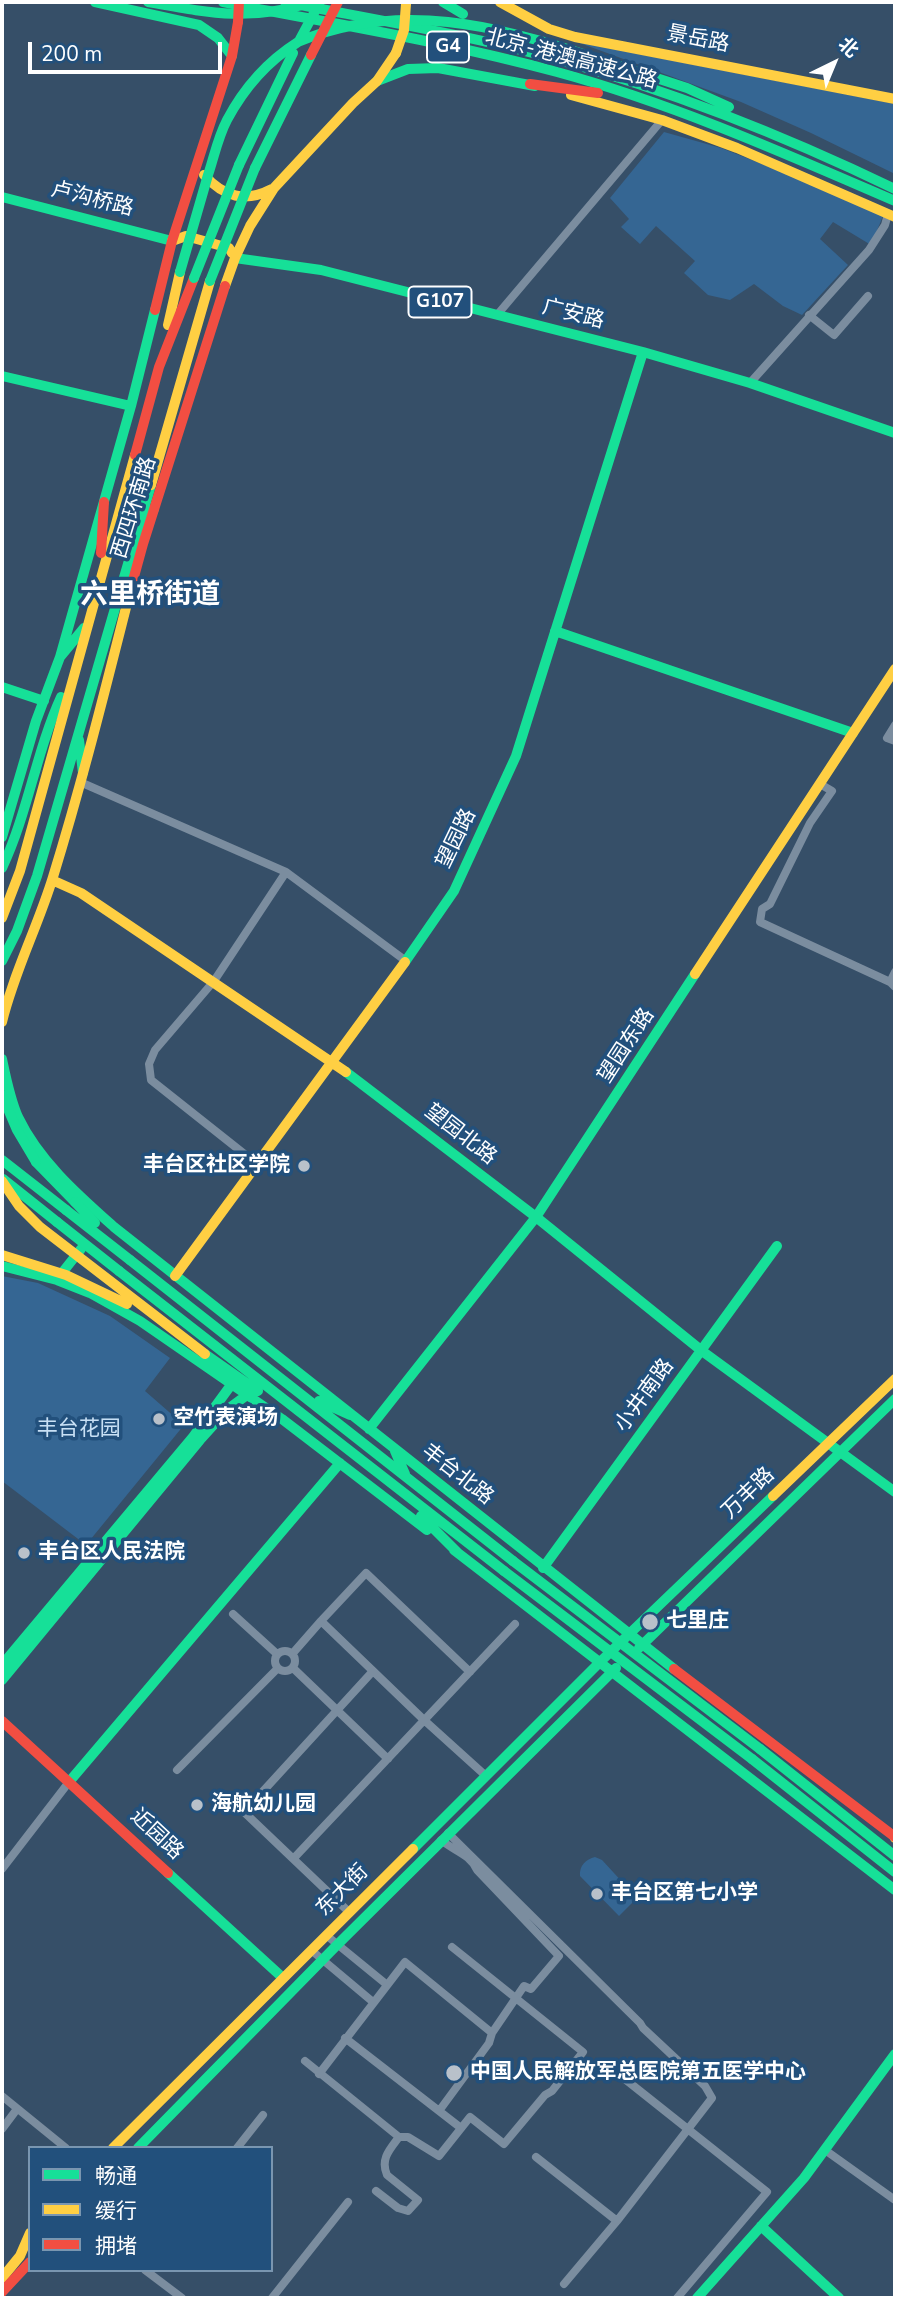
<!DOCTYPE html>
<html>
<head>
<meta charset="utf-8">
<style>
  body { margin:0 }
  #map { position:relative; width:897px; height:2300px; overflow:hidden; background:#364f68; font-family:"Nunito Sans","Noto Sans SC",sans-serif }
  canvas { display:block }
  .frame { position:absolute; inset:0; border:4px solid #fff; pointer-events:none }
  .legend { position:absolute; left:28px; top:2146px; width:245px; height:126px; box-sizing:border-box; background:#22507c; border:2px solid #7a96b0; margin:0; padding:9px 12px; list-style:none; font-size:21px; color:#fff }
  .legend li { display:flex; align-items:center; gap:14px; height:35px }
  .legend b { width:35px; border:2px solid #7a96b0 }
  .north { position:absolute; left:799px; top:28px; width:70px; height:70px; -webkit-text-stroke:5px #22507c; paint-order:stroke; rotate:43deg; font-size:19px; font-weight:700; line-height:28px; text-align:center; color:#fff }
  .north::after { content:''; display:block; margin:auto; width:24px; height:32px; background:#fff; clip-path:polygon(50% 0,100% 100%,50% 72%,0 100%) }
  .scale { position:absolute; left:28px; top:42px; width:194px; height:32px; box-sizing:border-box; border:4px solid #fff; border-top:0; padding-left:9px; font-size:21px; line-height:24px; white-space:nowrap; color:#fff; -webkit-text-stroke:5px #22507c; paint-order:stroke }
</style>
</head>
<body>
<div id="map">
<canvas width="897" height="2300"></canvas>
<div class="frame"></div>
<ul class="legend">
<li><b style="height:9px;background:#16e098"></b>畅通</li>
<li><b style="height:9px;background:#ffcf43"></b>缓行</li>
<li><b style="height:9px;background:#f24e42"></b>拥堵</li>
</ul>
<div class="north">北</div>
<div class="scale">200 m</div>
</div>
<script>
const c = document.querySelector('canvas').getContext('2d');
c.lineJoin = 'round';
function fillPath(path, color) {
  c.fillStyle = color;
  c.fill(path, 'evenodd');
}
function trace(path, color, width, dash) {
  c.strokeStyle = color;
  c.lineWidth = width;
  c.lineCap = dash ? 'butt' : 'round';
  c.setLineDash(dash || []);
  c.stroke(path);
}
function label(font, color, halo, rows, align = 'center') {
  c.font = font + ' "Nunito Sans","Noto Sans SC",sans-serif';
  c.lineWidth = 7;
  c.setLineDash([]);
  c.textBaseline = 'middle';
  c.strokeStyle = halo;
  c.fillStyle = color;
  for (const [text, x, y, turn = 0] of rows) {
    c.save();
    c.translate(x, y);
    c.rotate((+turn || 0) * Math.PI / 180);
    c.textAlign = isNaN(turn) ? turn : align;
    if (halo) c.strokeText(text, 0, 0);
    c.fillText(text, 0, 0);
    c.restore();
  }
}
fillPath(new Path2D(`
  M577,42l318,62v70l-84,-41 -70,-31z
  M664,132l57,16 54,21 108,47 -12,29 -38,-23 -13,17 28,26 -46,50 -19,-9 -29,-22 -24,16 -22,-5 -24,-22 11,-12 -39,-35 -16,18 -19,-17 8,-8 -19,-21z
  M2,1276l36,7 72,33 60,42 -25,33 39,34 -98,120 -84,-64z
  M595,1857l7,3 35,38 -18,18 -39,-40c-1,-10 6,-17 15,-19z`), '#356693');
trace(new Path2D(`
  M497,315l165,-195
  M809,315l25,20 34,-39
  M750,383l119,-133 16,-25 3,-11
  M895,725l-8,13 8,3
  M80,782l206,90 120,89
  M820,784l12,7 -22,32 -40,81 -8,5 -2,13 130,60 5,5
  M890,982l5,-10
  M257,1164l-106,-84 -2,-16 6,-14 59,-69 72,-109
  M233,1614l44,40
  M275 1661a10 10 0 1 1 20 0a10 10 0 1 1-20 0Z
  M293,1653l28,-32
  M293,1668l95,91
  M470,1672l-104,-99 -45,48 103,99 62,56
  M177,1770l101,-102
  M448,1833l192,190 3,5 62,58 7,12 -95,123 -53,63
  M294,1858l221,-234
  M2,1869l67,-87
  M349,1912l-105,-100 129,-141
  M326,1935l60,49
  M311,1950l62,52
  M345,2038l116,90
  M305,2061l94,76h9l31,19 31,-39 34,27 41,-49 7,-4 31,-39 -131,-105
  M611,2068l156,124 -90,106
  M319,2074l86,-112 87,71 32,-47 7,3 28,-33 -82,-86c-7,-16 -23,-19 -36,-30
  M2,2096l64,52
  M439,2111l50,-68 3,-10
  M2,2129l15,-20
  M237,2148l26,-33
  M825,2150l70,50
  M536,2157l81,64
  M376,2191l22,17 10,3 10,-11 -31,-25c-7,-16 3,-26 12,-38
  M145,2270l37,28
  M272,2298l76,-96`), '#7b8d9f', 8);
trace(new Path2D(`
  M95,2l104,23 19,13 14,18
  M223,2c111,22 224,40 334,70 117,32 227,81 338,129
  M285,2c92,18 184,33 274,58 116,32 228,77 336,129
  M443,2l20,12
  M598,59l89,29 42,19
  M377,81l31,-12 30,-1 97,18
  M239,165l54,-112
  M255,168l56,-113
  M2,197l170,44
  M235,258l86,12 322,82 107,31 145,50
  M2,376l129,30
  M143,530l11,-21
  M555,631l298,102
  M60,657l24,-29
  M2,687l42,14
  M79,740l4,33
  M2,837l34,-116 24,-64 71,-251 24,-96
  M2,868c26,-55 34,-116 59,-171
  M2,961l15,-30 20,-55 114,-391
  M405,962l49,-71 62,-135 127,-404
  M2,1059c4,19 8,40 16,58 21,44 60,78 96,110l560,442
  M346,1072l190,145 166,134 193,141
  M2,1160l64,50
  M36,1162l39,40
  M3,1179l54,43
  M130,1260l383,301
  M2,1266l55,14 33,13 50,28 142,98 145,111
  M119,1271l385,300
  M58,1278l23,-29
  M205,1354l53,37
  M319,1401l31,14
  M369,1429l167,-212 159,-243
  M395,1451l10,23
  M421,1516l37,37
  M454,1550l441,340
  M543,1568l234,-322
  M639,1648l256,-249
  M2,1665l191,-228 38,-52
  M2,1680l198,-240 28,-31 19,-14
  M760,1749l135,107
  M752,1759l143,113
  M69,1782l271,-319
  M413,1849l187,-187 173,-166
  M168,1873l115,105
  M138,2148l199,-203 279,-277
  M761,2226l78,72
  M697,2298l107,-120 91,-124`), '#16e098', 10);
trace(new Path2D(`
  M500,2l49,27 26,8 320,62
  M571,95l91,25 75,28 158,69
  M204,175c20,22 41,28 68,14
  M172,241l14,-5 43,12 3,5
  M225,286l10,-28 15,-32 24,-38 79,-85 24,-22 19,-28
  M168,325l12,-53
  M151,485l59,-204
  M52,880l29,13 265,179
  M2,918l18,-47 115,-416
  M695,974l200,-305
  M2,1022c12,-50 36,-96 51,-145 30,-97 54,-195 79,-293
  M175,1276l230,-314
  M773,1496l122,-117
  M894,1836l1,2
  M113,2148l300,-299
  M2,2278l18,-22 10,-23`), '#ffcf43', 10);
trace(new Path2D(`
  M530,84l68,9
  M155,310l17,-69 60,-185 6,-34
  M135,455l24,-88 35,-89
  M101,553l3,-51
  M132,584l11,-40 82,-258
  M674,1669l221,168
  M2,1721l166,152
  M2,2292l28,-30`), '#f24e42', 10);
trace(new Path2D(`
  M148,2c61,11 103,20 164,0
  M299,41l21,-39
  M180,272c9,-32 19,-65 28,-97 6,-18 10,-38 19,-55 17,-32 41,-59 71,-78 100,-42 200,-17 300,17
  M194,278l45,-113
  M210,281l45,-113
  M2,1095l15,35 19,32
  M75,1202l20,21
  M66,1210l64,50
  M57,1222l62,49
  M513,1561l247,188
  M504,1571l248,188`), '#16e098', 10);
trace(new Path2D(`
  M396,53l8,-23 2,-26
  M2,1181l17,25 21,21 165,127
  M2,1255l64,20 61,29`), '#ffcf43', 10);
trace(new Path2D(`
  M238,22l1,-20
  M311,55l27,-53`), '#f24e42', 10);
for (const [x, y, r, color] of [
  [304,1166,7,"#b9c1ca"],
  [159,1419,7,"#b9c1ca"],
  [24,1553,7,"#b9c1ca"],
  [650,1622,9,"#b9c1ca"],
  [197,1805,7,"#b9c1ca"],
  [597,1894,7,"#b9c1ca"],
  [454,2073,9,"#b9c1ca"]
]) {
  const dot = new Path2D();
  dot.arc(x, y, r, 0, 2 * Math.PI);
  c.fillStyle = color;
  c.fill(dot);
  trace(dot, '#22507c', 2.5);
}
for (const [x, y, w] of [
  [448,47,42],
  [440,302,63]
]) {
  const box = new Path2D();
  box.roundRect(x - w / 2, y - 15.5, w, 31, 5);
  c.fillStyle = '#22507c';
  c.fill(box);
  trace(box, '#fff', 2);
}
label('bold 19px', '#fff', null, [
  ["G4",448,47],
  ["G107",440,302]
]);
label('21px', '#fff', '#22507c', [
  ["景岳路",698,40,11],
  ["北京-港澳高速公路",571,60,15],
  ["卢沟桥路",92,200,14],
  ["广安路",573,315,14],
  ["西四环南路",135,508,-73],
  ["望园路",457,839,-64],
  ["望园东路",627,1046,-57],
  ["望园北路",460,1135,38],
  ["小井南路",645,1396,-54],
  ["丰台北路",457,1475,38],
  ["万丰路",749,1494,-44],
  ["近园路",156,1835,43],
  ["东大街",343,1891,-45]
]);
label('bold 21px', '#fff', '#22507c', [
  ["丰台区社区学院",290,1166,"right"],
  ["空竹表演场",173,1419],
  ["丰台区人民法院",38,1553],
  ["七里庄",666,1622],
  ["海航幼儿园",211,1805],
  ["丰台区第七小学",611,1894],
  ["中国人民解放军总医院第五医学中心",470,2073]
], 'left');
label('21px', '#c8e0f5', '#22507c', [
  ["丰台花园",79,1430]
]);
label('bold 28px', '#fff', '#22507c', [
  ["六里桥街道",150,596]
]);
</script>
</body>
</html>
